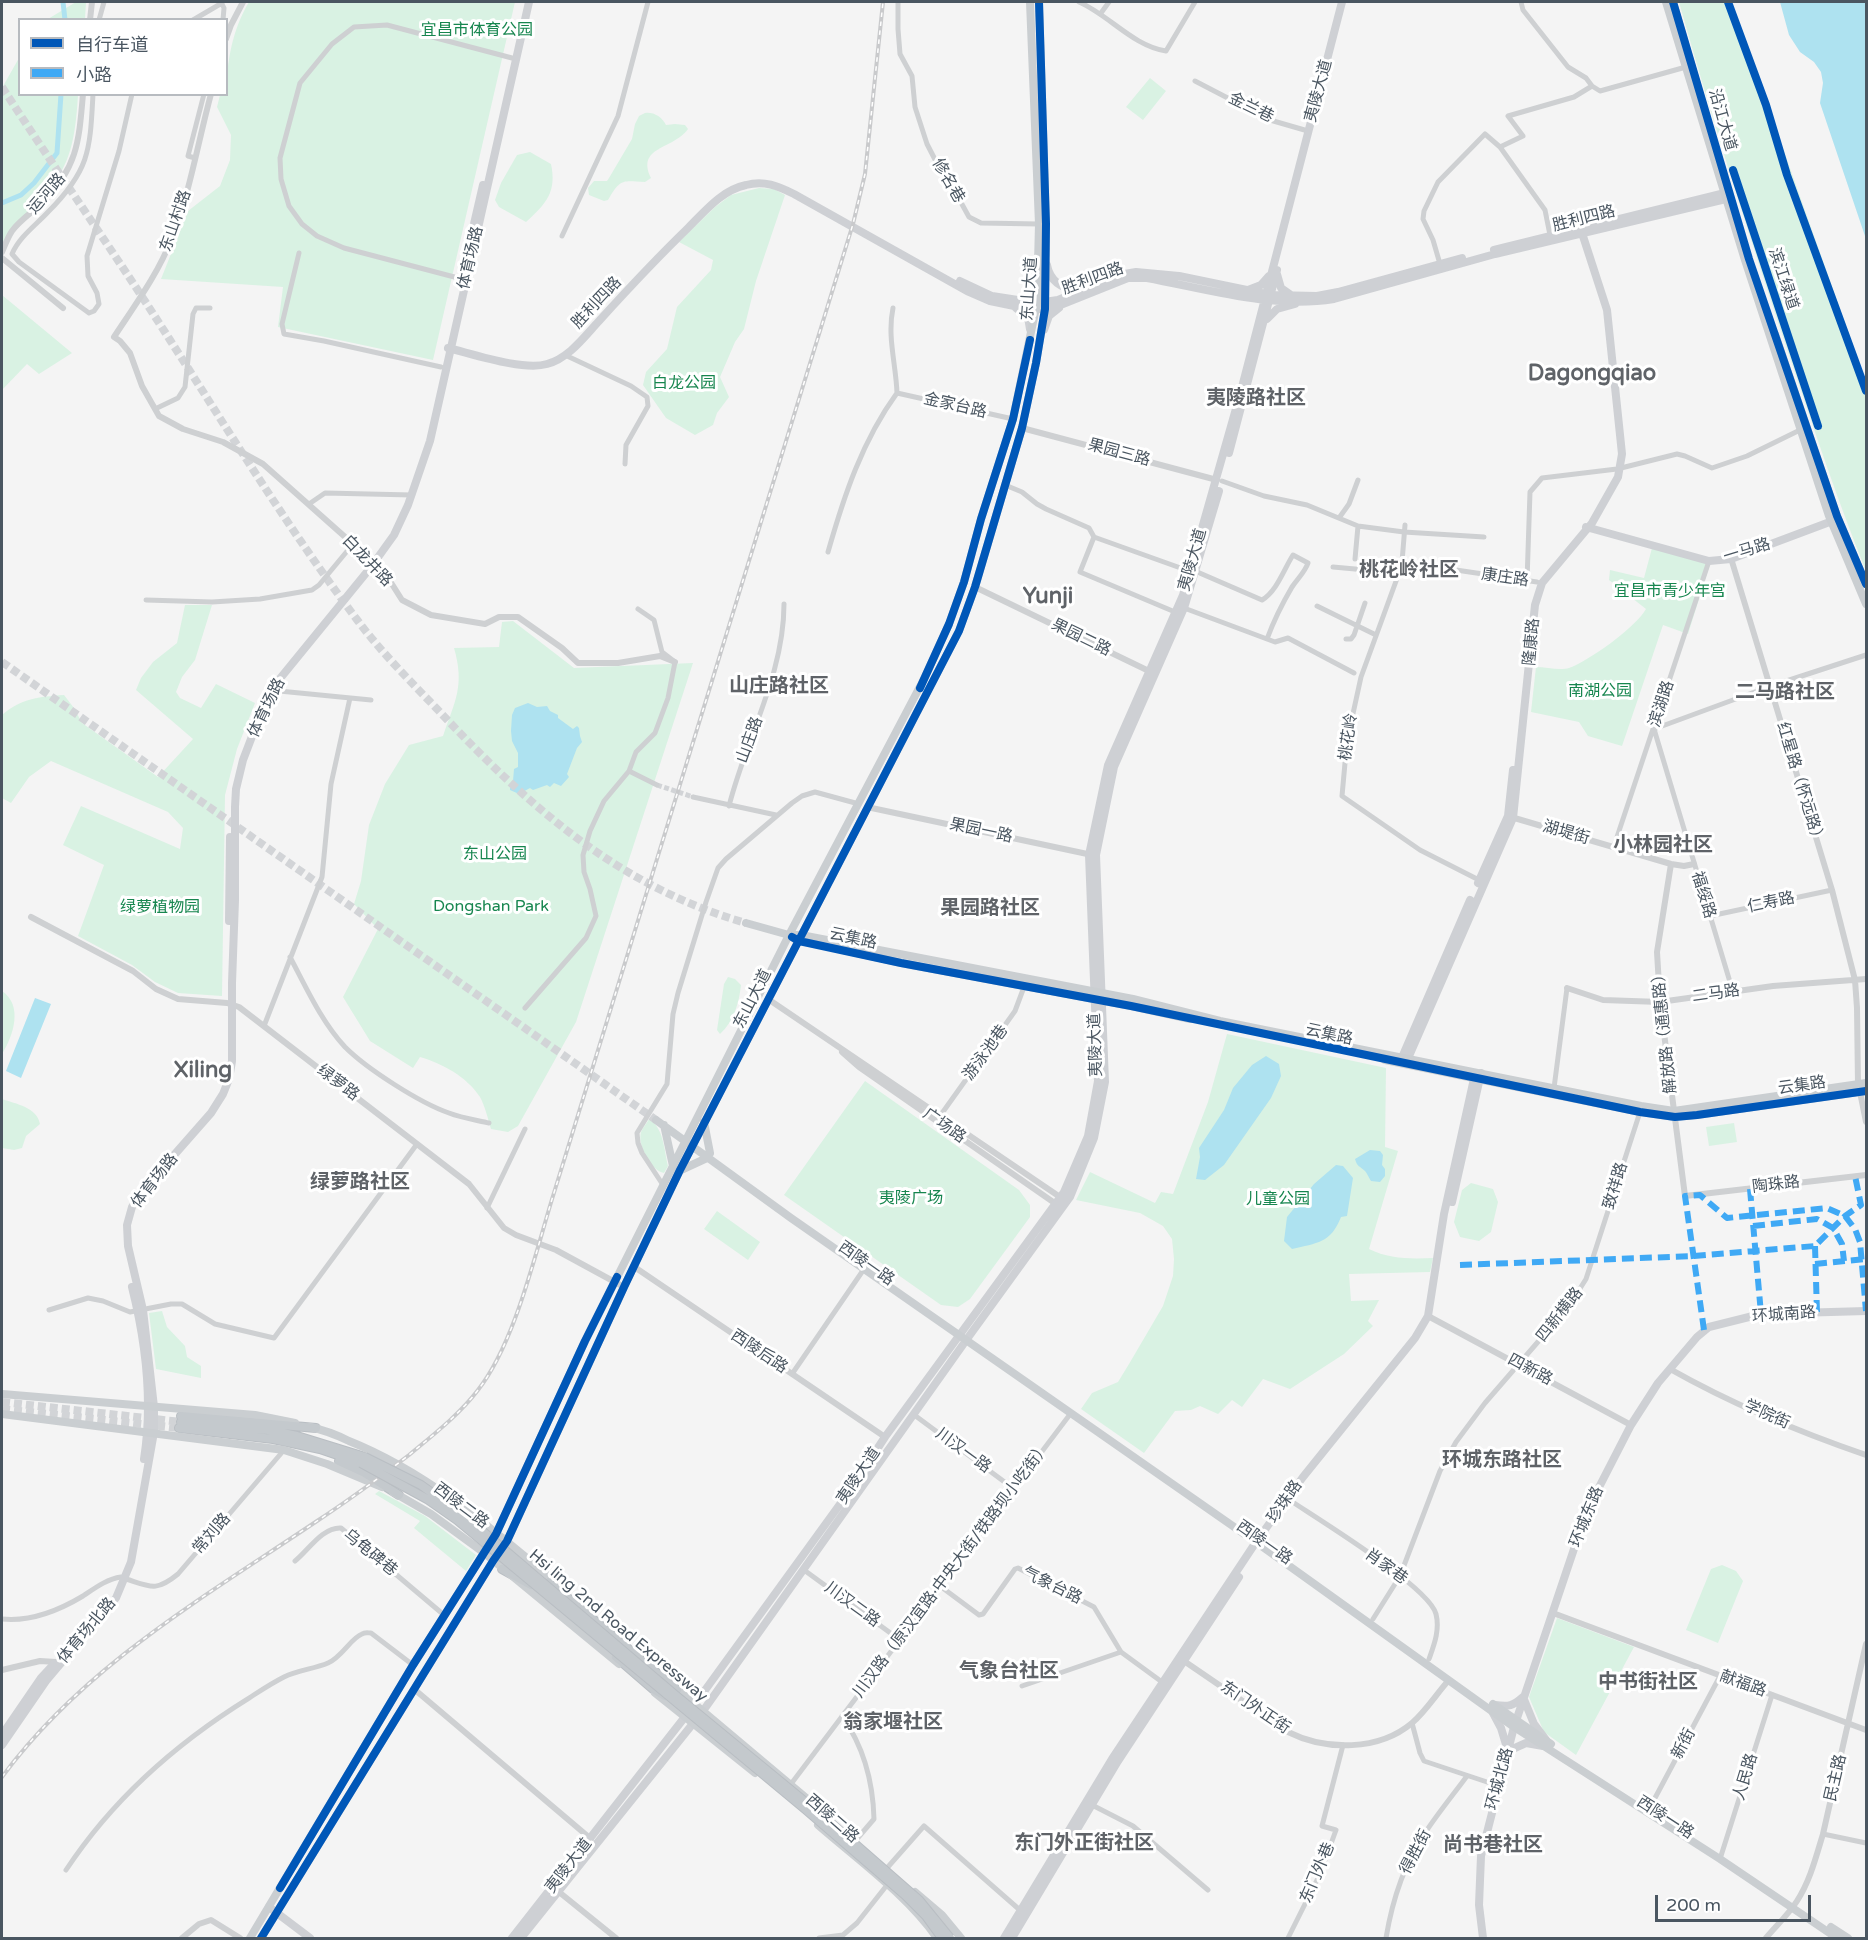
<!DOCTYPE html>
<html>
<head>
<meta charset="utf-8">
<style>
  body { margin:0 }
  #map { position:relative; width:1868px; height:1940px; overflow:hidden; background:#f4f4f4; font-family:"Varela Round","Noto Sans SC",sans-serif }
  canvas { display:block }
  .frame { position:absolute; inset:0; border:3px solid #4a5661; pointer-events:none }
  .legend { position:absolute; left:18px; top:18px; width:210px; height:78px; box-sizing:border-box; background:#fff; border:2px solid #b7bbc0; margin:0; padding:8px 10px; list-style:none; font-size:18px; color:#4a5661 }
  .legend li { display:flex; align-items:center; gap:12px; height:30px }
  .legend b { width:30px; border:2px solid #b7bbc0 }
  .scale { position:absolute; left:1655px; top:1895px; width:156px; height:27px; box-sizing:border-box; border:3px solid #4a5661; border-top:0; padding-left:8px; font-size:18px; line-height:21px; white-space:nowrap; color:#4a5661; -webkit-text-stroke:4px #fff; paint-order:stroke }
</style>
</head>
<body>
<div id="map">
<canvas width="1868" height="1940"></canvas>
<div class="frame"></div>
<ul class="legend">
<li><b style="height:8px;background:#0057b8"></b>自行车道</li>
<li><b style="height:8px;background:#3fa9f5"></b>小路</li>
</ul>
<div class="scale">200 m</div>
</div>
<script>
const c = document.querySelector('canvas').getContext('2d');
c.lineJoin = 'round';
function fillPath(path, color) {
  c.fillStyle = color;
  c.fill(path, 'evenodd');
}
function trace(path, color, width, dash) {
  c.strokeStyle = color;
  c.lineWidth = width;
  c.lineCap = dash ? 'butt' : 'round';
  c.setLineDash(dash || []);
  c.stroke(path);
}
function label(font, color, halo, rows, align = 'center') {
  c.font = font + ' "Varela Round","Noto Sans SC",sans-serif';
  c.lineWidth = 6;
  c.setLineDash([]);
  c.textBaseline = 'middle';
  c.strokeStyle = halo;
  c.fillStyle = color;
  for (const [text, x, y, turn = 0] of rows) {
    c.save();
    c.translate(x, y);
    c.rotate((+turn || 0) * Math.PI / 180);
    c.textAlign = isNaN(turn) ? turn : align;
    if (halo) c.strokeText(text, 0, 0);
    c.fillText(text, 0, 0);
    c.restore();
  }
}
fillPath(new Path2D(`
  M76,2h10l-1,17h-37z
  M249,2h266l-82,358 -155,-33 5,-40 -122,-8 27,-68 32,-25 10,-26 1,-25 -14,-28 3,-12 6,-1c1,-32 6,-64 23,-92z
  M1679,2h52l135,380v189c-28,-69 -51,-139 -75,-210 -40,-119 -78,-238 -112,-359z
  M19,58l1,36 58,1c-2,29 -4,60 -22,85 -16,24 -39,37 -54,64v-156z
  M1150,78l16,13 -23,29 -17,-13z
  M645,113c9,-1 17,4 21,12l9,-1 10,1 3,4c-15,21 -52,17 -37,49l-6,4c-23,-1 -24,-4 -37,18l-4,1 -15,-6 -1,-7 6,-7h13l2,-3 23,-39 3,-15 4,-8z
  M530,152l21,12c6,28 -5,40 -25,58l-27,-15 -4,-7 6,-17 16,-28z
  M759,188l15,1 11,6 -29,86 -12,48 -9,13 -15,35 9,20 -12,16 -4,12 -18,10 -29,-17 -23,-33 3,-13 21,-23 10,-42 34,-37 2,-10 -34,-18 36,-35 16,-12z
  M2,295l70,58 -33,21 -12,-10 -25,26z
  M1652,548l58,16 -22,70 -25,-9 -41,121 -34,-10 -9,-14 -48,-10 5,-45c10,0 24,4 33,1 20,-7 67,-41 77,-59l-37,-29 1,-10 34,8z
  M185,605h27l-17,55 -13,17 -6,15 4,6 21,10 15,-24 39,19 -18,46 -12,46 -3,201 -44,-3 -23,-11 -23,-17 -54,-29 26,-71 -41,-20 18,-39 99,43 3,-21 -15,-16 -117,-51 -22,16 -18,26 -9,-5v-83c20,-17 36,-18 62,-20l10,13 8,15 76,54 35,-38 -57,-49 5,-12 12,-16 24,-19z
  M513,621l61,47 119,-5 -117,359 -58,104 -10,6 -17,-3c-3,-10 -6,-23 -11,-32 -14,-21 -37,-33 -60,-40l-7,11 -43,-27 -27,-44 35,-68 -24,-25 7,-23 8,-56 16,-41 24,-39 34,-9c12,-35 22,-50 11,-88l45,-1 3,-25z
  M728,977l7,2 6,6c-2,18 -7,36 -21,49l-3,-4 7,-46z
  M2,991c21,14 12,44 0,63z
  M1227,1034l159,34 -1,79 13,4 -29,98c20,10 41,10 64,9l-3,14 -81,2 2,27 28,-1 -11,21 5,5 -29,28 -54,35 -27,-10 -21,28 -10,-7 -14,14 -18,-8 -9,4 -16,1 -31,42 -63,-44 11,-16 26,-11 11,-18 34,-58 10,-30 1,-17 -2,-20 -9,-13 -23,-13 -64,-13 14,-28 65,31 6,-11 12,2 35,-92z
  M865,1081l154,109 11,15v12l-60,82 -12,8 -17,-2 -157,-110z
  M2,1099c14,5 35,8 38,25l-14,12 -4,12 -8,2 -12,-2z
  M649,1119c15,9 15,31 19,47l-4,7c-13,-2 -27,-28 -23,-41 2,-5 6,-9 8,-13z
  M1734,1123l3,19 -28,4 -3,-19z
  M1471,1183l22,6 5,13 -7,30 -12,9 -19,-4 -6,-15 8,-32z
  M717,1211l43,31 -12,18 -44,-31z
  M162,1311l5,16 18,19 2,11 14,9v12l-45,-9 -7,-56z
  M379,1491l46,25 51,39 -10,16 -52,-43 6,-7 -45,-27z
  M1722,1565l14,6 7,10 -25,62 -32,-13 25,-61z
  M1557,1618l77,29 -58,108 -32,-23 -15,-35z`), '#d9f2e3');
fillPath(new Path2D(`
  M1780,2h86v237l-46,-136 3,-20 -2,-11 -7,-10 -14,-10 -11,-17z
  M528,703l9,4 10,-1 3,5 8,4v3l15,11 4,-3 2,2 1,8 2,6 -5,6 -10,26 2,3 -8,9 -7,-3 -4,4 -3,-2 -14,5 -3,-2 -11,6 -9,-4v-3h6l-3,-6 1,-12 4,-2v-14l-6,-12 -1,-10 1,-16 3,-7z
  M35,998l16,6 -30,74 -15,-7z
  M1266,1056l13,8 2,12 -10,22 -47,67 -19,15 -9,-1 4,-22 -1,-9 25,-38 9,-22 19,-23z
  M1370,1150l10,1 3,4 -1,10 3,4v7l-5,6 -9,-1c-2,-3 -4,-8 -6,-10 -5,-5 -8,-4 -10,-12z
  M1336,1165l7,1 10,12 -6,38 -6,1c-10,26 -24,26 -49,32l-8,-8 3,-24 27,-33z`), '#aee2f0');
trace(new Path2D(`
  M63,2l2,18
  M2,203l19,-8 13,-12 23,-30 4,-59`), '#aee2f0', 5);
trace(new Path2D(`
  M657,785l36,12`), '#d2d4d7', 5, [5, 2.5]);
trace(new Path2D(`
  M2,87c55,85 114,168 168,253 61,95 120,191 188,281 24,32 53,61 81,90 88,94 180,176 307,212
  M2,662l654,458`), '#d2d4d7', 8, [8, 4]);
trace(new Path2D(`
  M2,1402l179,20
  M2,1409l177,19`), '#d2d4d7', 8, [8, 4]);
const trunk = new Path2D(`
  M181,1416l135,12
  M181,1422l87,8 29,6 68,21
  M179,1428l94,11 47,10 41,14
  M339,1461l24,11 36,23
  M502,1569l29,16
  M549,1582l128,108
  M616,1657l37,32 12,7`);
trace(trunk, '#b9bec3', 10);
trace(new Path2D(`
  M221,2l3,6 -1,12
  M898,2v27l2,25 12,22 3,31 12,37 16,31 15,22 11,20 12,6 58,1
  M1079,2c30,13 54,44 87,49l29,-49
  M1521,2l2,8 45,57 18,11 6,8 8,5 86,-24
  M1101,13l8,-11
  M99,20l5,-18
  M193,20l29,-17
  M1195,81l75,39 38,11
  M93,94c-3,56 -3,76 -45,118 -12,13 -29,25 -36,42l7,8 70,51 5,-2 5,-7 -2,-11 -9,-17 -1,-20 32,-105 13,-57
  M1500,147l23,-11 -15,-20 66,-19 18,-11
  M195,158l-7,-2 16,-62
  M562,236l56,-120 30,-114
  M299,253l-17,71 2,10 40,7 117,26
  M1440,264l-7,-24 -10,-21 1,-8 14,-29 47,-48 15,13 45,63 5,25
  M462,279l-118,-31 -27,-12 -15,-12 -13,-18 -8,-27 -1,-21 20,-75 32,-39 22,-17 33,-2 125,33
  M565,355l66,31 16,11 1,9 -22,39 -1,19
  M897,393l116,26
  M155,409l23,-11 7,-11 8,-73 3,-6h14
  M1222,481l42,15 43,9 51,21 46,6 80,5
  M1005,485l17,7 15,12 9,5 43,19 5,9 -14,35 95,40
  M309,504l16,-11 87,2
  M1339,518l10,-14 9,-24
  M1405,525l-3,37 -3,11 -38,104 -14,64 -5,55 78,54 59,30
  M1094,537l95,34
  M828,552c16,-56 34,-111 69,-159 -1,-29 -10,-56 -4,-85
  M1355,559l3,-33
  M1402,562l135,20
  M1333,567l66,6
  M1195,571l67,29c15,-9 22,-31 31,-45l15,8c-3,9 -10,15 -16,24 -10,17 -18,33 -25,52
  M1527,581l3,-89 12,-14 75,-9 60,-15 8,2 27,12 35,-12 53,-26
  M146,600l66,2 48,-3 52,-9 7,-5 34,-41
  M1317,606l59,29
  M1184,608l91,34 13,-4 66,35
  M1346,639h5l3,-4 11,-32
  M269,690l102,10
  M629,771l28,14
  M693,797l83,18
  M729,806c17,-68 55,-131 55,-202
  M1614,846l95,-285
  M1710,916l122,-26
  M290,957c16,30 31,64 55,90 22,22 75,56 104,66 13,5 27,7 40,10
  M1733,992l-79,-263 117,-43 95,-31
  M525,1008l61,-70 10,-22 -6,-27 -6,-17 -1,-17 7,-24 14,-30 25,-30 7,-19 19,-19 13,-35 7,-36 -13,-10 -8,-32 -16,-11
  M264,1026l58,-149 9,-93 19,-86
  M1554,1088l13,-100
  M940,1116l75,-105 9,-24
  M663,1185l-21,-32 -4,-10 -1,-10 30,-49 6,-70 5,-21 28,-91 12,-34 8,-9 66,-56 10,-7 13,-4 44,12
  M487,1208l38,-79
  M49,1310l39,-12 15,3 27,11 41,-8h11l33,20 59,14 143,-194
  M792,1374l72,-105
  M913,1414l101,75
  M1291,1501c27,18 138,86 145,113 4,16 -2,31 -7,45
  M295,1561c13,-10 27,-34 46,-33l103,87
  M804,1570l96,70
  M126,1579c25,8 30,13 52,-5l106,-124
  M940,1586l39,29 4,-1 32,-45 3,-1 76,39 27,45 41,30
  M2,1619c29,3 56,-8 81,-23 12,-8 24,-17 38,-19
  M1373,1619l27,-43 40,-105 16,-29 29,-39 84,-97 17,-27 54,-167
  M1022,1686l99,-34
  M842,1716c22,31 31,65 32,103l-18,21
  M1412,1723l8,30 4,8 75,25
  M791,1784l280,-371
  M1092,1805l41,21 75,64
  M1647,1813l73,-137
  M1823,1834l43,9
  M1720,1859l52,-164
  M887,1868l37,-42 97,85
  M66,1870c46,-70 112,-128 183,-172 11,-7 23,-15 35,-21 14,-7 30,-8 44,-14 14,-6 23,-25 34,-29 3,-2 6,-1 9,-1l42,32
  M819,1938l24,-3 14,-12 30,-38
  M1288,1938l32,-64 16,-44 -14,-4 21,-81
  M1386,1938c6,-36 18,-74 39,-105 13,-20 28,-38 42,-57`), '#ced0d2', 5);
trace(new Path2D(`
  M90,20l2,-18
  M226,39l5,-14 12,-23
  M211,94c-13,48 -21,98 -39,144 -14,36 -37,67 -58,99l6,4 10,12 12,33 17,30 24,13 40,13 40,22 99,88
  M2,252c3,-7 6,-15 10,-21 8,-11 22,-20 31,-29 35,-35 36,-62 40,-108
  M2,258l61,50
  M1022,428l195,52
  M1730,555l102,335 23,90 2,28 1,76
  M390,581l12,19 29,15 54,9 14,-7h19l44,31 16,15h40l42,-7 15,6
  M975,587l178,86
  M867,807l225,48
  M1511,817l160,47 13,2 10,-2
  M1671,864l-14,88 3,50 25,194 181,-21
  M31,917l102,54 23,18 22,10 49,4 12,4 230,177 35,44 12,7 40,15 68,37
  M1567,988l36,12 57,2 113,-16 93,-7
  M768,999l292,198
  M842,1052l17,15 197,137
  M1860,1092l6,30
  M633,1266l252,171
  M1428,1316l203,109
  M1670,1369c62,35 129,63 196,86
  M1553,1613l313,117
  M1184,1661l104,71c38,19 91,19 124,-9 14,-12 25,-30 37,-43
  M2,1670l38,-9 16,1
  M414,1689l177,150
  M559,1892l57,46
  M182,1938l17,-14 12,-4 29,18
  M1766,1938c10,-12 22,-23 31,-37 13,-20 19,-44 26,-67l43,-190`), '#ced0d2', 6);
trace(new Path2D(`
  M1494,250l235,-58
  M1047,265c3,17 16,24 32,26
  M1277,274l4,14 10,7
  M462,276l21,-91
  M960,281l32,15 45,7 21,-3 61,-25 17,-3 43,4 92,19 46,1 21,-4 124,-34
  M1248,290l13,-5 8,-9
  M1016,308l12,9 2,12
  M1267,319l10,-10 18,-5
  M1044,330l5,-14 10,-8
  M448,348c25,6 75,23 99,16 22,-6 37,-27 52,-43 29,-32 58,-63 89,-93 17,-17 34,-38 58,-43 18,-5 32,1 48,9l173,97 23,10 34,7 16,1 18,-3 70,-28h19c60,11 125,31 187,21l161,-45 235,-56
  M1229,453l48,-183
  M1586,527l123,34 22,-2 104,-39
  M1478,883l30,-67 5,-46
  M229,921l1,-84
  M1400,1062l70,-162
  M1406,1063l107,-245 22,-213 7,-22 50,-60 26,-46 4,-23 -15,-144 -26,-80
  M1452,1202l29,-129
  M132,1287c14,56 21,115 12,172
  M1495,1705c14,2 18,1 28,-8l11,27 12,16
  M1493,1713l8,15 7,23 18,-8 17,3
  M2,1735l39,-57 13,-14
  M2,1745l44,-64 70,-83 15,-36 23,-130v-25l-11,-97 -15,-64 -1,-21 5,-18 14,-20 65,-74 12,-19 6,-15 3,-18v-78l3,-83v-93l1,-18 7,-29 13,-34 22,-45 93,-114 23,-32 14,-30 22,-64 99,-439
  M269,1907l41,31
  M512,1938l183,-234 156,-215 34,-52 179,-245 24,-56 10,-55 -9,-226 19,-90 75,-170 58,-204 101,-389
  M521,1938l182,-227 264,-372 103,-142 24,-59 11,-56 -9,-227 18,-88 70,-159 35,-117
  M1004,1938l108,-179 144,-217 47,-65 112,-139 13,-22 16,-102 31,-140
  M1012,1938l106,-177 121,-184
  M1483,1938l-4,-33 2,-49 33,-129 63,-187 17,-43 37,-72 27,-42 39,-46 12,-10 52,-13 105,-3`), '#ced0d4', 8);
trace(new Path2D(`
  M1666,2l79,258 84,256 37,88
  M1673,2l49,168
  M1775,334l62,182 29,68
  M746,923l43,12h12l332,64 87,22 421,85 33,5 192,-28
  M795,939l106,24 230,43 59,13
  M1385,1060l255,52 35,5 22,-2 169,-24
  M656,1120l135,98 469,327 254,182 206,132 117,79
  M704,1122l6,31
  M664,1125l9,41
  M681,1170l26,-12
  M2,1394l253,21 40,8
  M2,1414l282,36 43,14 55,23
  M310,1427c14,3 27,8 39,14 80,32 144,89 209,143
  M393,1492l38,22 52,38 136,112
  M673,1686l144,121
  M655,1693l100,80
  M1493,1704l58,40
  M818,1825c40,35 89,70 119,113
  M915,1892l27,23 19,23
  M1831,1927l17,11
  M250,1938l163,-273 83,-131 89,-193 204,-406 136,-258 24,-53 15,-42 17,-63 32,-100 24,-116 2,-79 -9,-222
  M261,1938l232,-377 14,-20 117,-254 56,-117 279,-539 16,-44 47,-159 14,-65 9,-54 1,-85 -7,-222`), '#caced1', 8);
trace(trunk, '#c4c9cd', 8);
const rail = new Path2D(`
  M2,1777c82,-111 202,-180 315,-256 32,-21 62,-43 92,-66 24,-20 50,-40 69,-65 37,-47 57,-136 75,-194l300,-972 12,-50 18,-172`);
trace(rail, '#c9cacc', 4);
trace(rail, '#fff', 1.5, [4.5]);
const trunkBridge = new Path2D(`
  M365,1457l56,28 46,33 207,176 157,129 88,77 31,38
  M361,1463l66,36 30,21 348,289 100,86 21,21 16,22`);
trace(trunkBridge, '#b9bec3', 10, []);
trace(new Path2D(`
  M362,552l28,29`), '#ced0d2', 6);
trace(trunkBridge, '#c4c9cd', 8);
trace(new Path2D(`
  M1750,1189l11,125
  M1753,1226l64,-7 16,9 9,16 2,17
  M1815,1246l2,67
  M1815,1264l51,-5
  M1460,1265l234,-9 121,-10 30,-30 16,-11 -6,-29
  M1704,1330l-19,-134 15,-1 27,23 100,-10 18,8 10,13 5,13 6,69`), '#3fa9f5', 6, [12, 6]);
trace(new Path2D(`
  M1673,2l76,257 88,257 29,68
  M1728,2l38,103 21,70 79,216
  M1733,170l85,256
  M920,688l29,-64 15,-42 17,-63 32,-100 17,-79
  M792,937l7,4 102,22 230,43 509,106 35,5 22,-2 169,-24
  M280,1888l133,-223 83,-131 89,-193 32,-64
  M261,1938l232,-377 14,-20 117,-254 56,-117 279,-539 16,-44 47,-159 14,-65 9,-54 1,-85 -7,-222`), '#0057b8', 8);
label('16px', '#17864f', '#fff', [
  ["宜昌市体育公园",477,31],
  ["白龙公园",684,384],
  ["宜昌市青少年宫",1670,592],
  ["南湖公园",1600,692],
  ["东山公园",495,855],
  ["Dongshan Park",491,907],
  ["绿萝植物园",160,908],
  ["夷陵广场",911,1199],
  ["儿童公园",1278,1200]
]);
label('16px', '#4a5661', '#fff', [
  ["夷陵大道",1319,91,-75],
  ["金兰巷",1251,108,26],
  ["沿江大道",1722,120,74],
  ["修名巷",948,181,60],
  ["运河路",47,194,-49],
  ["胜利四路",1584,219,-14],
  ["东山村路",176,221,-71],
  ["体育场路",471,258,-77],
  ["胜利四路",1093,279,-20],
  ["滨江绿道",1783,279,72],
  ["东山大道",1030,289,-86],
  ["胜利四路",597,303,-47],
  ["金家台路",955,406,13],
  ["果园三路",1119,453,15],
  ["一马路",1747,551,-17],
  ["夷陵大道",1193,560,-74],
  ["白龙井路",367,561,46],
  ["康庄路",1505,578,8],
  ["果园二路",1081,638,26],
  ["隆康路",1532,642,-85],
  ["滨湖路",1662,704,-72],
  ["体育场路",267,708,-64],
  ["桃花岭",1349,737,-82],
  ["山庄路",750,740,-70],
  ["红星路（怀远路）",1800,784,73],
  ["果园一路",981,831,12],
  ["湖堤街",1566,833,16],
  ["福绥路",1703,895,73],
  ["仁寿路",1771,903,-12],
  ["云集路",853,939,12],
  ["二马路",1716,994,-8],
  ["东山大道",753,999,-63],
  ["解放路（通惠路）",1665,1030,-96],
  ["云集路",1329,1035,12],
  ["夷陵大道",1096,1045,-92],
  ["游泳池巷",986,1053,-54],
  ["绿萝路",338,1083,37],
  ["云集路",1802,1086,-8],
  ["广场路",944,1126,35],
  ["体育场路",155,1181,-52],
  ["陶珠路",1776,1185,-7],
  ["致祥路",1616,1186,-73],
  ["西陵一路",866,1264,35],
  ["四新横路",1560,1315,-52],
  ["环城南路",1784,1315,-4],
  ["西陵后路",759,1352,34],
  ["四新路",1530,1370,28],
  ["学院街",1767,1415,24],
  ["川汉一路",963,1451,36],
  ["夷陵大道",859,1476,-56],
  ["珍珠路",1285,1502,-55],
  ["西陵二路",461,1506,37],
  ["环城东路",1587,1517,-68],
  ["常刘路",212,1534,-49],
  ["西陵一路",1264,1543,35],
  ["乌龟碑巷",370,1553,39],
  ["肖家巷",1386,1567,36],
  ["川汉路（原汉宜路·中央大街/铁路坝小吃街）",952,1570,-53],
  ["气象台路",1052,1586,26],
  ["川汉二路",852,1605,36],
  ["Hsi ling 2nd Road Expressway",618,1626,40],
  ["体育场北路",87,1631,-50],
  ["献福路",1743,1684,20],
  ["东门外正街",1255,1708,34],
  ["新街",1684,1744,-62],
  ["人民路",1746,1777,-73],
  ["民主路",1836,1778,-77],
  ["环城北路",1500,1779,-75],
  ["西陵一路",1665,1818,33],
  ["西陵二路",832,1819,41],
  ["得胜街",1416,1852,-62],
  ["夷陵大道",569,1866,-52],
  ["东门外巷",1318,1873,-67]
]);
label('bold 20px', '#5f6368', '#fff', [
  ["夷陵路社区",1256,399],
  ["桃花岭社区",1409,571],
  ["山庄路社区",779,687],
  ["二马路社区",1785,693],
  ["小林园社区",1663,846],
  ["果园路社区",990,909],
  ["绿萝路社区",360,1183],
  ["环城东路社区",1502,1461],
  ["气象台社区",1009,1672],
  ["中书街社区",1648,1683],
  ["翁家堰社区",893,1723],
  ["东门外正街社区",1084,1844],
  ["尚书巷社区",1493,1846]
]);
label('bold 22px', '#5f6368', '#fff', [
  ["Dagongqiao",1592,374],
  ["Yunji",1048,597],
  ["Xiling",203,1071]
]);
</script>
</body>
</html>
